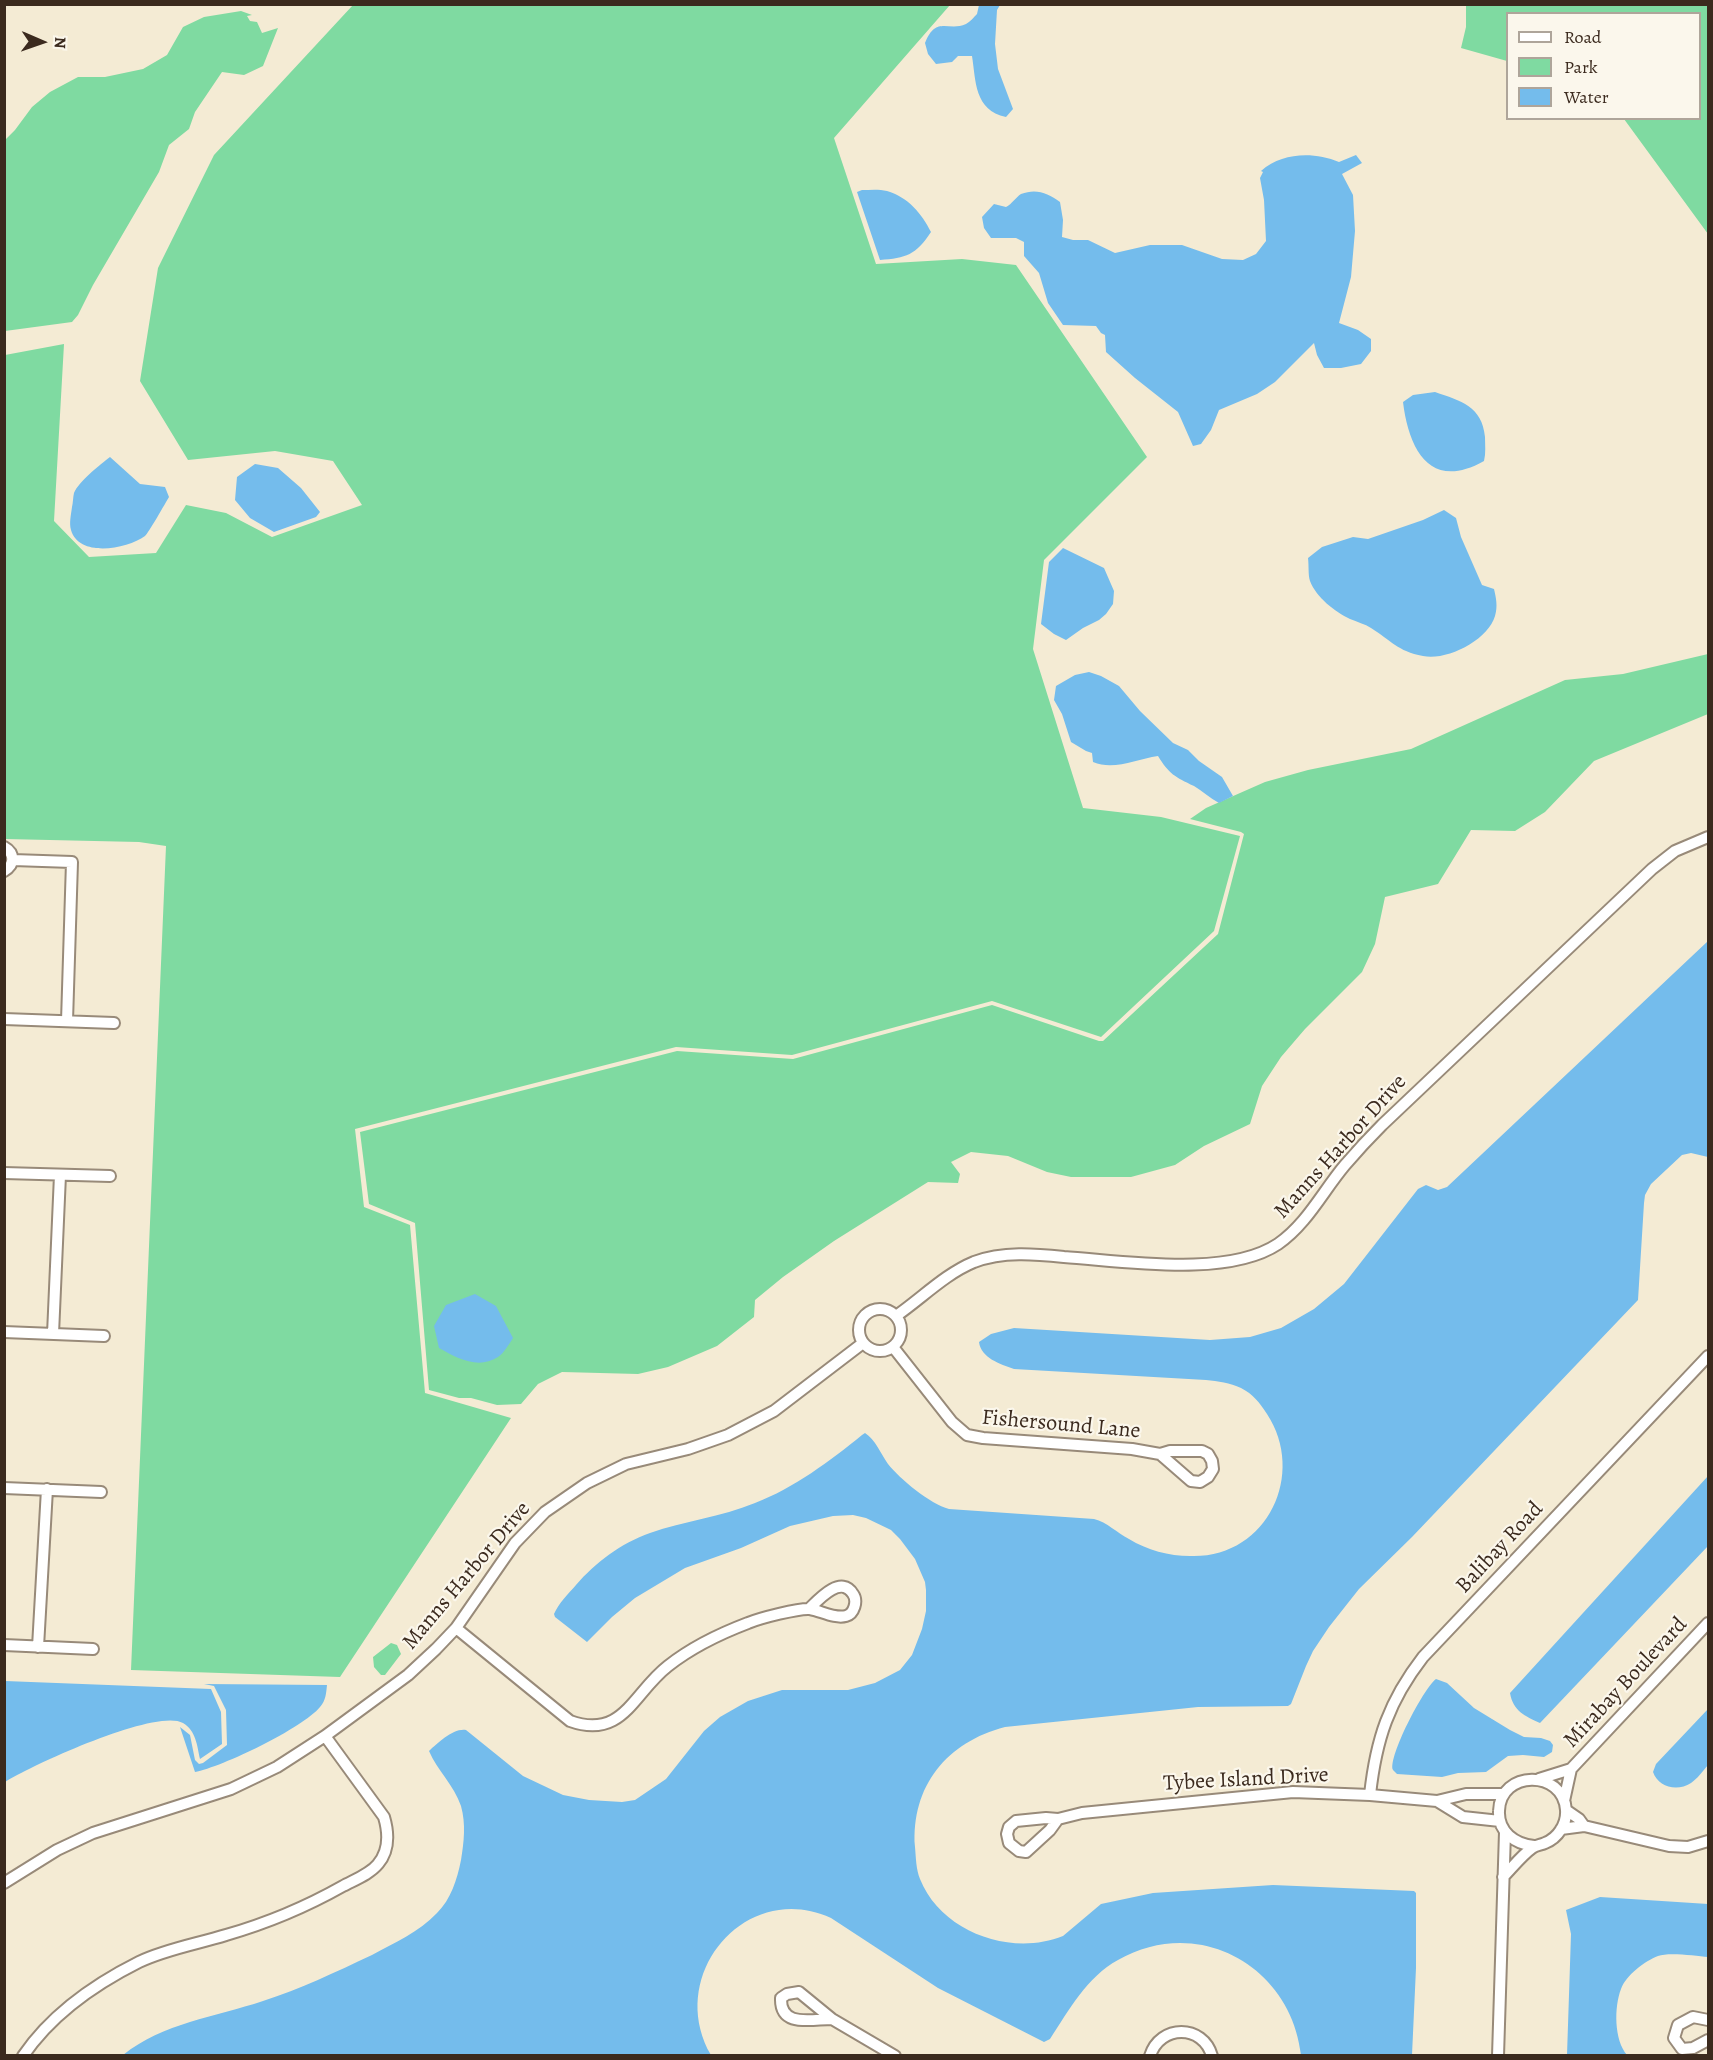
<!DOCTYPE html>
<html>
<head>
<meta charset="utf-8">
<style>
  body { margin:0 }
  #map { position:relative; width:1713px; height:2060px; overflow:hidden; background:#f4ebd4; font-family:Alegreya,serif }
  canvas { display:block }
  .frame { position:absolute; inset:0; border:6px solid #3b2a1e; pointer-events:none }
  .legend { position:absolute; left:1506px; top:12px; width:195px; height:108px; box-sizing:border-box; background:#fbf7ec; border:2px solid #aea59a; margin:0; padding:8px 10px; list-style:none; font-size:18px; color:#3b2a1e }
  .legend li { display:flex; align-items:center; gap:12px; height:30px }
  .legend b { width:30px; border:2px solid #aea59a }
  .north { position:absolute; left:12px; top:12px; width:60px; height:60px; -webkit-text-stroke:4px #fbf7ec; paint-order:stroke; rotate:92deg; font-size:16px; font-weight:700; line-height:24px; text-align:center; color:#3b2a1e }
  .north::after { content:''; display:block; margin:auto; width:21px; height:27px; background:#3b2a1e; clip-path:polygon(50% 0,100% 100%,50% 72%,0 100%) }
</style>
</head>
<body>
<div id="map">
<canvas width="1713" height="2060"></canvas>
<div class="frame"></div>
<ul class="legend">
<li><b style="height:8px;background:#fff"></b>Road</li>
<li><b style="height:16px;background:#7fdaa1"></b>Park</li>
<li><b style="height:16px;background:#74bcec"></b>Water</li>
</ul>
<div class="north">N</div>
</div>
<script>
const c = document.querySelector('canvas').getContext('2d');
c.lineJoin = 'round';
function fillPath(path, color) {
  c.fillStyle = color;
  c.fill(path, 'evenodd');
}
function trace(path, color, width, dash) {
  c.strokeStyle = color;
  c.lineWidth = width;
  c.lineCap = dash ? 'butt' : 'round';
  c.setLineDash(dash || []);
  c.stroke(path);
}
function label(font, color, halo, rows, align = 'center') {
  c.font = font + ' Alegreya,serif';
  c.lineWidth = 4.5;
  c.setLineDash([]);
  c.textBaseline = 'middle';
  c.strokeStyle = halo;
  c.fillStyle = color;
  for (const [text, x, y, turn = 0] of rows) {
    c.save();
    c.translate(x, y);
    c.rotate((+turn || 0) * Math.PI / 180);
    c.textAlign = isNaN(turn) ? turn : align;
    if (halo) c.strokeText(text, 0, 0);
    c.fillText(text, 0, 0);
    c.restore();
  }
}
fillPath(new Path2D(`
  M353,5h597l-116,133 42,126 86,-5 54,6 131,192 -103,103 -11,89 50,159 78,9 79,19 -26,95 -113,106 -109,-36 -200,54 -116,-8 -321,82 9,78 46,18 15,168 86,25 -171,259 -209,-7 35,-824 -27,-4 -134,-3v-484l59,-11 -10,177 35,36 67,-4 30,-48 40,8 46,24 90,-32 -29,-44 -58,-10 -87,9 -48,-79 18,-113 56,-113z
  M1466,5h242v229l-84,-115 76,-1v-104h-192l-1,47 -46,-13 5,-21z
  M241,11l11,4 -5,1 3,5 7,1 5,11 16,-5 -15,38 -19,9 -22,-3 -27,40 -6,17 -20,16 -10,27 -66,113 -15,30 -6,7 -67,9v-191l10,-10 17,-23 18,-15 28,-15h27l38,-8 24,-14 16,-28 21,-10z
  M1708,654v60l-114,47 -49,51 -30,19 -44,-1 -33,54 -53,13 -10,47 -13,28 -57,57 -24,28 -19,29 -12,38 -46,22 -29,19 -44,12h-60l-24,-5 -39,-16 -37,-4 -20,10 9,12 -2,9 -30,-1 -94,59 -51,36 -28,23 -1,17 -37,29 -49,21 -30,7 -76,-2 -24,12 -17,20 -24,1 -26,-7h-12l-30,-8 -14,-167 -46,-19 -9,-72 317,-81 116,8 199,-54 107,36h4l115,-107 26,-100 -3,-2 -51,-13 16,-11 59,-26 43,-12 103,-21 154,-69 58,-6z
  M391,1643l6,2 4,9 -16,21h-4l-7,-8 -1,-10z`), '#7fdaa1');
fillPath(new Path2D(`
  M979,5h21l-3,5 -2,34 3,25 15,40 -7,8c-32,-7 -30,-36 -34,-61h-14l-6,6 -16,2 -8,-10 -3,-11c11,-28 23,-11 41,-19 4,-2 8,-7 11,-10z
  M1356,155l6,8 -20,11 11,21 2,36 -4,46 -12,46 19,7 13,9v12l-10,13 -20,4h-17l-7,-13 -3,-12 -39,39 -18,12 -38,16 -8,20 -10,14 -8,2 -15,-34 -43,-34 -29,-26 -1,-17 -4,-2 -5,-7 -33,-1 -15,-22 -9,-30 -15,-17v-14l-8,-4h-25l-7,-10 -2,-11 12,-13 12,3c6,-3 10,-10 15,-13 15,-6 27,-1 39,8l3,18 -1,17 11,3h15l27,13 35,-8h32l40,14 21,1 13,-6 10,-13 -2,-41 -4,-22 3,-6 -2,-1c22,-19 53,-19 78,-9z
  M862,190c8,0 17,-1 25,1 21,6 35,23 44,41 -15,23 -25,26 -51,28l-23,-68z
  M1435,392c26,9 47,14 50,45 0,8 1,16 -1,24 -53,30 -75,-10 -81,-59l10,-7z
  M110,457l30,27 25,3 4,10c-3,5 -21,37 -24,39 -18,13 -66,22 -74,-6 -2,-7 0,-15 1,-23 1,-4 1,-10 2,-14 5,-12 26,-28 36,-36z
  M255,464l23,4 23,20 19,24 -4,5 -42,15 -24,-14 -15,-18 2,-23z
  M1444,510l12,8 5,19 21,48 12,4c2,9 4,17 1,27 -7,24 -48,45 -72,40 -26,-5 -31,-15 -52,-28 -6,-4 -14,-6 -21,-9 -15,-7 -34,-22 -40,-38 -2,-6 -1,-15 -2,-23l14,-11 31,-10 15,2 55,-19z
  M1063,548l41,20 10,23 -1,13 -7,10 -7,6 -16,8 -17,12 -12,-6 -13,-10 8,-62z
  M1089,672l12,4 18,10 21,25 33,32 15,7 11,11 23,16 11,19 -14,7c-9,-5 -17,-12 -25,-17 -19,-9 -25,-12 -36,-30 -22,3 -44,15 -65,6l-1,-9 -6,-2 -15,-9 -9,-28 -8,-14 2,-14 19,-11z
  M1708,941v216l-17,-4 -9,2 -31,29 -6,11 -1,8 -6,97 -226,237 -53,52 -30,38 -16,24 -7,15 -15,38 -3,2 -90,1 -193,20c-58,15 -94,59 -90,120 1,11 1,22 5,32 21,53 91,78 143,57l38,-32 52,-11 120,-8 141,6 2,2v75l-4,87h-111c-10,-89 -103,-141 -183,-95 -31,17 -49,50 -68,79l-6,3 -106,-54 -107,-70c-85,-39 -166,57 -120,137h-588c40,-32 92,-38 140,-54 37,-12 73,-29 109,-46 22,-12 47,-23 65,-42 14,-14 20,-33 24,-53 3,-18 5,-36 0,-54 -7,-21 -24,-36 -32,-55 9,-8 24,-23 37,-21l57,46 40,19 26,5 33,2 13,-2 31,-21 38,-48 16,-14 28,-16 34,-11h66l27,-7 25,-13 12,-15 10,-26 4,-18v-21l-1,-8 -10,-23 -15,-20 -9,-9 -25,-12 -13,-3 -20,1 -43,10 -49,22 -56,20 -50,30 -23,19 -25,25 -32,-25 -1,-3c5,-11 14,-20 22,-29 19,-22 45,-42 74,-52 34,-12 71,-16 105,-30 39,-15 75,-42 107,-68l3,-2c10,6 16,21 23,31 12,15 42,40 61,45l145,10c13,3 23,14 35,20 18,11 40,17 61,17 76,3 117,-81 77,-142 -7,-11 -14,-20 -26,-26 -11,-5 -23,-7 -35,-8l-192,-11c-14,-5 -33,-11 -35,-27l12,-8 23,-6 196,12 40,-3 31,-9 33,-19 30,-25 74,-95 8,-4 12,5 9,-3z
  M475,1294l21,12 17,32c-4,6 -9,15 -15,19 -20,13 -41,1 -59,-9l-5,-22 12,-21z
  M1708,1476v70l-168,177c-15,-7 -27,-12 -30,-30z
  M1436,1679l11,4 27,25 36,22 14,7 17,1 9,3 3,4 -1,7 -8,5 -21,-2 -15,1 -22,16 -28,1 -16,4 -45,-3 -4,-4c-5,-13 30,-81 43,-91z
  M5,1681l206,8 10,23 1,32 -22,15c-3,-14 -4,-28 -17,-36 -27,-15 -151,42 -178,59z
  M204,1684l123,1c-1,9 -1,15 -7,22 -17,21 -98,60 -125,65l-15,-45 10,8 5,25 4,4 4,-1 24,-18 -1,-35 -12,-24z
  M1708,1709v56c-5,6 -11,14 -17,18 -14,9 -33,4 -38,-11l3,-8z
  M1600,1897l108,7v53c-12,-1 -39,-5 -50,-1 -13,5 -32,19 -37,33 -7,18 -7,51 6,66h-60l4,-121 -5,-24z`), '#74bcec');
const street = new Path2D(`
  M4,847c11,6 11,18 0,24
  M13,860l59,2 -5,159
  M4,1019l110,4
  M4,1173l106,3
  M859 1330a21 21 0 1 1 42 0a21 21 0 1 1-42 0Z
  M896,1316c26,-18 49,-42 78,-54 29,-11 61,-8 90,-5 60,4 163,21 214,-13 29,-20 45,-53 67,-79 12,-14 24,-27 37,-40l270,-256 23,-18 33,-14
  M4,1332l100,4
  M53,1334l7,-159
  M893,1347l59,75 15,13 16,3 149,11 28,5 10,-3h32l6,3 4,7 1,8 -5,8 -8,5 -9,-1 -31,-27
  M4,1488l97,4
  M456,1628l114,93c53,19 63,-28 98,-55 24,-19 51,-32 80,-43 12,-5 51,-15 62,-14 11,2 25,10 36,7 8,-2 12,-15 7,-22 -12,-20 -35,6 -44,15
  M4,1645l89,4
  M38,1647l9,-158
  M1539,1779l32,-10
  M1370,1795c6,-56 19,-94 53,-138l285,-301
  M1437,1801l26,16 37,4
  M1564,1801l7,-32 137,-146
  M1566,1810l13,9 5,7
  M1058,1819l-8,11 -24,22 -7,-1 -10,-8 -2,-9 2,-7 7,-6 30,-3 12,1 24,-6 211,-21 77,3 67,6 29,-7h38
  M1561,1829l23,-3 85,20 19,1 20,-6
  M1503,1877c9,-9 18,-21 29,-29 4,-3 9,-3 13,-5 13,-5 22,-19 21,-33 -3,-41 -66,-40 -67,1 -1,21 16,33 35,35
  M4,1883l53,-33 36,-17 138,-44 46,-22 48,-31 83,-61 28,-26 20,-21 59,-85 30,-31 42,-29 39,-19 62,-15 40,-14 46,-24 89,-68
  M832,2019c-21,0 -52,9 -51,-21l6,-4 12,-2 33,27 63,37
  M1708,2020l-15,-3 -15,8 -4,13 8,11 11,-1 15,-8
  M23,2056c28,-41 72,-72 116,-94 27,-13 58,-18 87,-27 42,-12 78,-27 117,-49 11,-6 27,-12 35,-22 11,-13 11,-30 6,-47l-59,-81
  M1150,2056c10,-32 53,-32 62,0
  M1498,2056l7,-224`);
trace(street, '#988a79', 14);
trace(street, '#fff', 10);
label('22px', '#3b2a1e', '#fbf7ec', [
  ["Manns Harbor Drive",1341,1147,-48],
  ["Fishersound Lane",1061,1425,5],
  ["Balibay Road",1500,1548,-47],
  ["Manns Harbor Drive",467,1576,-50],
  ["Mirabay Boulevard",1626,1683,-47],
  ["Tybee Island Drive",1246,1780,-3]
]);
</script>
</body>
</html>
